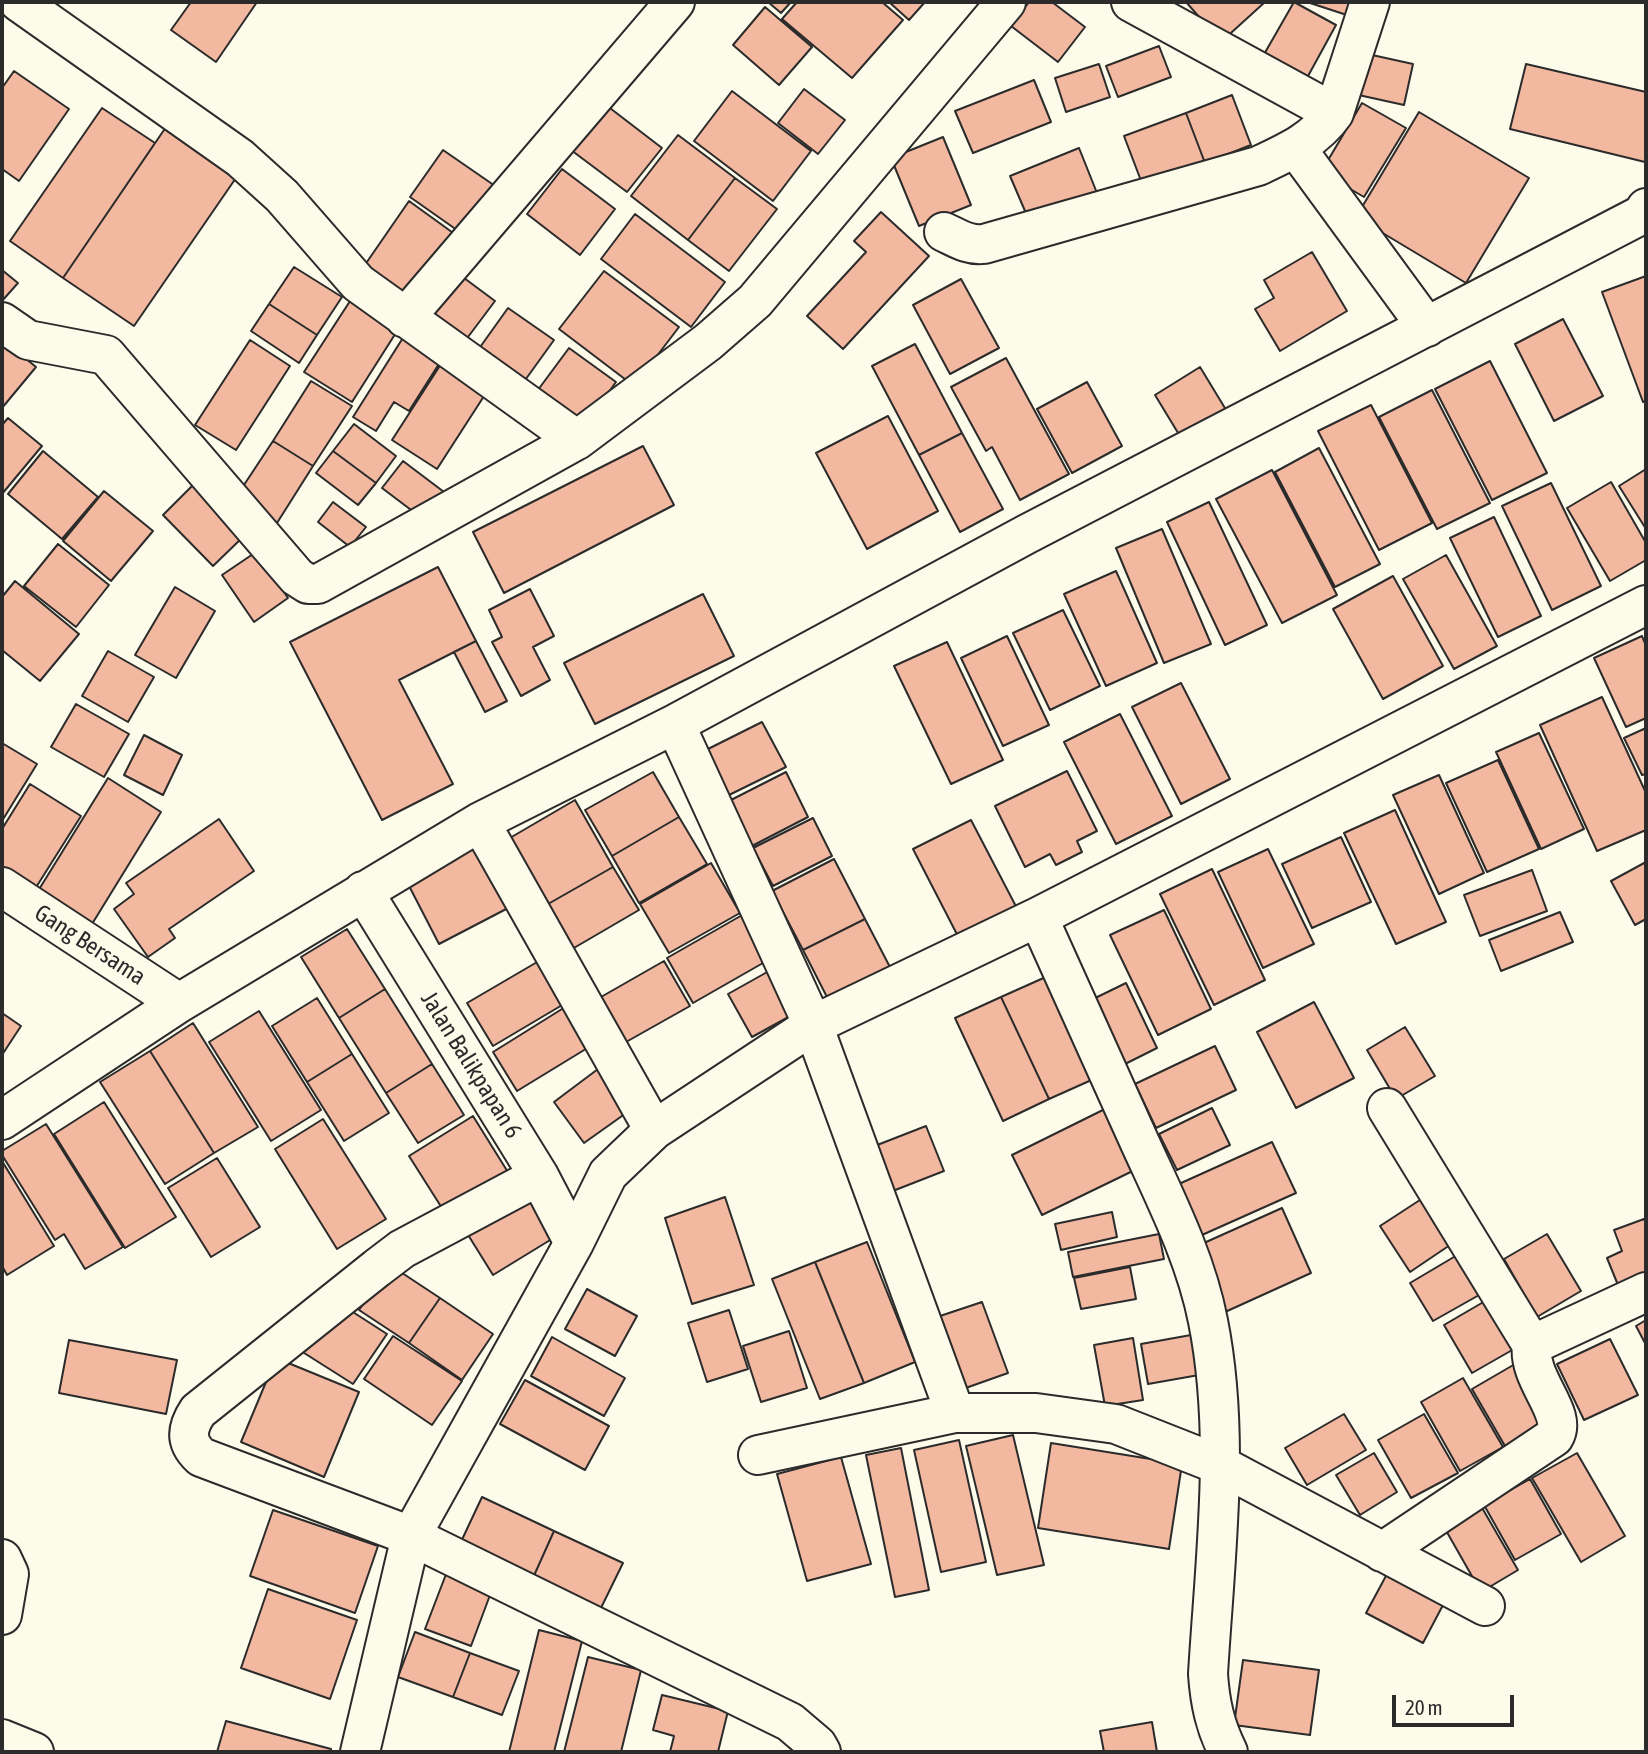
<!DOCTYPE html>
<html>
<head>
<meta charset="utf-8">
<style>
  body { margin:0 }
  #map { position:relative; width:1648px; height:1754px; overflow:hidden; background:#fdfbea; font-family:"Asap Condensed",sans-serif }
  canvas { display:block }
  .frame { position:absolute; inset:0; border:4px solid #2b2b2b; pointer-events:none }
  .scale { position:absolute; left:1392px; top:1695px; width:122px; height:32px; box-sizing:border-box; border:4px solid #2b2b2b; border-top:0; padding-left:9px; font-size:21px; line-height:24px; white-space:nowrap; color:#2b2b2b; -webkit-text-stroke:5px #fdfbea; paint-order:stroke }
</style>
</head>
<body>
<div id="map">
<canvas width="1648" height="1754"></canvas>
<div class="frame"></div>
<div class="scale">20 m</div>
</div>
<script>
const c = document.querySelector('canvas').getContext('2d');
c.lineJoin = 'round';
function fillPath(path, color) {
  c.fillStyle = color;
  c.fill(path, 'evenodd');
}
function trace(path, color, width, dash) {
  c.strokeStyle = color;
  c.lineWidth = width;
  c.lineCap = dash ? 'butt' : 'round';
  c.setLineDash(dash || []);
  c.stroke(path);
}
function label(font, color, halo, rows, align = 'center') {
  c.font = font + ' "Asap Condensed",sans-serif';
  c.lineWidth = 5;
  c.setLineDash([]);
  c.textBaseline = 'middle';
  c.strokeStyle = halo;
  c.fillStyle = color;
  for (const [text, x, y, turn = 0] of rows) {
    c.save();
    c.translate(x, y);
    c.rotate((+turn || 0) * Math.PI / 180);
    c.textAlign = isNaN(turn) ? turn : align;
    if (halo) c.strokeText(text, 0, 0);
    c.fillText(text, 0, 0);
    c.restore();
  }
}
const building = new Path2D(`
  M191,2h66l-41,60 -45,-32z
  M768,2h23l-10,11z
  M797,2h85l21,18 -51,58 -70,-59z
  M889,2h36l-16,18z
  M1029,2h23l33,25 -27,35 -47,-36z
  M1186,2h79l-44,40z
  M1294,2l42,23 -34,62 -43,-24z
  M1307,2h51l-5,15z
  M765,7l47,40 -33,38 -46,-40z
  M1159,46l12,31 -53,20 -12,-31z
  M1363,53l50,11 -9,41 -50,-11z
  M1099,64l11,33 -44,15 -11,-34z
  M1526,64l120,28 -1,70 -135,-33z
  M14,71l55,38 -50,72 -17,-12v-81z
  M1034,80l17,42 -78,31 -18,-42z
  M804,89l41,31 -27,34 -40,-31z
  M732,91l79,60 -38,50 -79,-60z
  M1232,95l19,50 -46,18 -19,-50z
  M1362,103l44,25 -42,69 -43,-25z
  M606,105l56,43 -35,44 -56,-42z
  M102,108l53,35 -92,135 -53,-37z
  M1419,112l110,66 -63,105 -110,-66z
  M1186,113l19,50 -62,23 -19,-50z
  M166,127l72,48 -104,151 -71,-48z
  M678,135l57,43 -47,62 -57,-44z
  M943,137l28,68 -52,21 -28,-68z
  M1079,148l20,50 -68,27 -21,-49z
  M443,150l55,38 -34,47 -54,-38z
  M562,169l53,40 -35,46 -53,-41z
  M735,178l42,31 -48,62 -41,-31z
  M409,201l47,34 -50,70 -46,-33z
  M881,212l48,44 -86,93 -36,-33 59,-64 -12,-11z
  M635,214l90,68 -34,45 -90,-68z
  M1312,252l35,59 -67,40 -25,-42 19,-11 -10,-18z
  M294,267l48,30 -25,38 -48,-31z
  M2,270l16,13 -16,18z
  M604,271l75,56 -45,59 -75,-57z
  M456,272l39,29 -36,48 -39,-29z
  M1646,276v125l-3,1 -41,-110z
  M961,279l38,69 -49,26 -37,-69z
  M352,298l47,30 -47,74 -48,-30z
  M269,304l48,31 -18,28 -48,-32z
  M508,308l46,32 -36,50 -45,-33z
  M1563,319l40,77 -49,25 -39,-77z
  M406,333l38,23 -35,55 -15,-9 -18,29 -23,-14z
  M2,339l34,28 -34,41z
  M250,340l40,26 -54,84 -41,-25z
  M915,344l47,89 -43,22 -47,-89z
  M569,348l47,34 -36,50 -48,-34z
  M1006,358l63,116 -49,26 -28,-53 -6,4 -35,-64z
  M1490,361l57,112 -55,27 -57,-111z
  M441,364l45,29 -49,76 -45,-29z
  M1200,367l31,51 -45,28 -31,-51z
  M311,381l41,25 -39,60 -40,-25z
  M1087,382l35,64 -50,27 -35,-64z
  M1432,390l58,113 -53,26 -58,-112z
  M1371,405l61,118 -53,27 -61,-119z
  M888,416l50,95 -71,38 -51,-96z
  M8,418l34,28 -40,48v-69z
  M354,424l42,32 -20,27 -43,-32z
  M962,433l41,76 -43,23 -41,-77z
  M273,441l40,25 -36,57 -41,-26z
  M643,446l31,59 -170,88 -31,-61z
  M1319,448l61,116 -45,23 -60,-115z
  M43,451l55,46 -36,42 -54,-45z
  M333,451l43,32 -18,22 -42,-32z
  M403,461l45,34 -21,27 -45,-34z
  M1646,469v60l-27,-43z
  M1272,470l65,125 -55,28 -66,-124z
  M1611,482l35,61v17l-36,21 -43,-73z
  M1551,483l50,103 -49,24 -50,-104z
  M193,485l51,51 -31,30 -50,-51z
  M104,491l49,40 -42,50 -48,-40z
  M333,502l33,25 -16,20 -32,-25z
  M1209,502l58,123 -42,20 -58,-123z
  M1494,517l47,99 -43,21 -48,-99z
  M1162,529l49,115 -47,19 -48,-115z
  M58,544l51,41 -33,42 -52,-41z
  M256,552l32,46 -34,24 -32,-47z
  M1446,555l51,91 -43,23 -51,-90z
  M438,567l38,74 -77,39 54,104 -71,36 -92,-178z
  M1116,571l41,92 -51,23 -42,-92z
  M1393,576l50,90 -60,33 -50,-90z
  M15,581l64,53 -39,47 -38,-31v-53z
  M175,587l40,24 -39,67 -41,-23z
  M530,589l24,47 -21,11 17,33 -29,16 -29,-54 10,-5 -13,-27z
  M703,594l31,62 -139,68 -31,-61z
  M1063,610l37,76 -50,24 -37,-77z
  M1007,636l42,89 -46,21 -42,-88z
  M1642,636l4,10v72l-20,9 -32,-69z
  M476,641l31,60 -22,11 -31,-60z
  M947,642l56,118 -52,24 -57,-118z
  M108,651l46,26 -26,45 -46,-26z
  M1181,683l49,96 -49,25 -49,-97z
  M1602,697l44,96v37l-49,21 -57,-126z
  M76,704l53,30 -25,43 -53,-30z
  M1120,714l52,102 -56,28 -52,-102z
  M762,722l24,45 -59,29 -23,-45z
  M1646,728v46l-4,1 -18,-37z
  M1539,733l45,96 -43,20 -45,-97z
  M144,735l38,20 -19,40 -39,-20z
  M2,743l35,21 -35,57z
  M1498,760l41,89 -52,23 -41,-89z
  M1067,771l30,60 -20,10 5,11 -26,13 -6,-11 -25,13 -30,-61z
  M653,772l26,45 -67,39 -27,-46z
  M786,772l22,45 -58,30 -23,-45z
  M1439,775l45,98 -45,21 -46,-99z
  M108,778l53,34 -69,112 -54,-33z
  M30,784l51,32 -46,73 -33,-20v-40z
  M575,800l38,67 -72,41 -38,-66z
  M1395,810l51,112 -50,22 -52,-111z
  M679,817l28,47 -68,39 -27,-47z
  M813,818l19,38 -59,30 -20,-38z
  M219,819l35,52 -85,58 6,9 -27,19 -34,-48 20,-15 -8,-11z
  M971,820l50,96 -58,30 -50,-97z
  M1341,837l30,65 -59,26 -30,-64z
  M480,844l32,62 -73,38 -32,-62z
  M1268,849l46,95 -51,24 -45,-96z
  M834,859l31,60 -62,31 -31,-59z
  M1646,862v57l-11,6 -24,-44z
  M711,863l29,50 -71,40 -29,-49z
  M613,867l26,43 -72,42 -26,-44z
  M1212,869l53,111 -51,25 -54,-111z
  M1532,870l15,41 -67,25 -16,-41z
  M1164,910l47,99 -53,26 -48,-100z
  M1560,912l13,30 -72,29 -12,-31z
  M744,914l26,45 -77,44 -26,-45z
  M865,919l27,52 -62,32 -27,-53z
  M347,929l38,60 -46,29 -38,-61z
  M544,958l25,43 -76,45 -26,-43z
  M664,961l26,45 -64,36 -25,-45z
  M769,971l25,43 -42,23 -24,-43z
  M1048,976l48,102 -47,21 -48,-102z
  M1126,983l31,65 -40,20 -32,-65z
  M385,989l47,75 -46,29 -47,-75z
  M1001,997l48,102 -46,22 -48,-103z
  M317,998l35,56 -45,28 -35,-56z
  M1314,1002l40,76 -58,30 -39,-76z
  M570,1004l24,40 -77,47 -24,-39z
  M259,1011l62,99 -50,31 -62,-99z
  M2,1013l19,13 -19,29z
  M193,1023l65,104 -44,26 -64,-102z
  M1405,1027l30,49 -39,23 -29,-49z
  M1215,1046l21,44 -80,38 -21,-44z
  M150,1051l64,102 -49,31 -65,-102z
  M352,1054l37,59 -45,28 -37,-59z
  M432,1064l32,51 -46,28 -32,-50z
  M598,1069l31,42 -45,32 -30,-41z
  M104,1102l72,115 -51,31 -71,-114z
  M1111,1106l30,61 -99,48 -30,-60z
  M1212,1108l18,37 -53,25 -18,-36z
  M473,1116l38,61 -64,39 -38,-60z
  M323,1119l63,100 -49,30 -62,-100z
  M46,1124l77,123 -38,22 -21,-35 -9,6 -53,-85v-4z
  M926,1126l18,45 -59,23 -18,-45z
  M1272,1142l24,51 -103,46 -23,-51z
  M217,1158l43,69 -49,30 -43,-69z
  M2,1161l52,85 -47,29 -5,-9z
  M532,1189l28,45 -67,41 -28,-45z
  M725,1197l29,88 -62,19 -27,-86z
  M1423,1198l30,45 -43,29 -30,-46z
  M1282,1208l29,65 -86,39 -30,-65z
  M1112,1212l5,25 -56,13 -6,-26z
  M1644,1219l2,5v56l-26,10 -13,-32 15,-7 -8,-21z
  M1159,1234l5,25 -91,18 -5,-25z
  M1547,1234l34,57 -44,26 -33,-58z
  M867,1242l48,120 -51,21 -49,-121z
  M1464,1251l24,39 -55,31 -23,-38z
  M815,1262l49,121 -44,16 -48,-120z
  M390,1265l50,33 -31,45 -50,-33z
  M1130,1267l6,32 -55,10 -7,-31z
  M587,1289l50,27 -22,40 -50,-27z
  M1492,1297l29,48 -49,28 -28,-48z
  M440,1298l53,36 -31,46 -53,-37z
  M982,1302l26,71 -48,17 -26,-72z
  M342,1305l45,29 -34,50 -52,-33z
  M729,1310l19,59 -41,13 -19,-59z
  M1646,1320v25l-10,-19z
  M789,1331l18,57 -46,14 -18,-56z
  M1191,1335l8,40 -51,9 -7,-40z
  M393,1336l69,45 -30,44 -68,-46z
  M552,1337l73,41 -21,38 -73,-40z
  M1133,1338l10,62 -38,6 -11,-61z
  M1610,1339l28,56 -54,25 -27,-56z
  M69,1340l108,20 -11,54 -107,-21z
  M276,1358l83,34 -35,85 -83,-35z
  M1515,1364l33,58 -43,24 -33,-57z
  M1463,1378l40,69 -43,24 -39,-69z
  M525,1380l84,46 -24,44 -85,-46z
  M1344,1414l22,36 -59,35 -22,-37z
  M1424,1414l34,59 -47,25 -33,-58z
  M1013,1435l31,130 -47,10 -31,-129z
  M959,1440l27,122 -45,10 -27,-122z
  M1051,1443l131,21 -13,85 -131,-21z
  M901,1448l28,142 -34,7 -29,-142z
  M1374,1453l23,39 -37,23 -24,-40z
  M1577,1453l48,83 -44,26 -49,-84z
  M841,1457l30,107 -64,17 -30,-107z
  M1530,1479l31,55 -46,26 -31,-55z
  M482,1497l72,34 -22,49 -73,-34z
  M1481,1506l37,64 -37,22 -37,-65z
  M273,1510l105,36 -23,67 -105,-37z
  M554,1531l69,32 -24,49 -67,-32z
  M448,1569l45,18 -22,59 -46,-17z
  M1387,1574l56,31 -20,38 -57,-30z
  M268,1589l89,31 -27,79 -89,-31z
  M539,1630l43,11 -28,111h-45z
  M415,1632l55,21 -17,44 -55,-20z
  M470,1653l49,18 -17,44 -49,-18z
  M588,1657l53,13 -20,82h-57z
  M1243,1660l76,10 -9,65 -76,-10z
  M662,1695l66,16 -10,41h-48l4,-16 -21,-6z
  M226,1721l105,28v3h-114z
  M1152,1722l5,30h-53l-4,-21z`);
fillPath(building, '#f2b8a0');
trace(building, '#2b2b2b', 2);
const minor = new Path2D(`
  M19,2l221,156 42,38 76,87 219,157
  M1131,2l203,111
  M1296,148l131,179
  M944,232c13,6 25,14 40,12l274,-78c30,-14 57,-26 76,-53l36,-111
  M405,318l270,-316
  M2,322l26,18 78,15 191,222 11,7h10l259,-144 131,-98 47,-41 251,-299
  M675,724l138,301 142,388
  M480,822l174,308
  M2,887l177,116
  M363,891l176,285 35,67
  M1038,917c34,75 68,151 102,226 26,57 56,116 68,178 23,115 7,236 0,353 2,29 7,52 20,78
  M2,1120l177,-117 301,-181 195,-98 352,-190 616,-320 3,-6
  M539,1176l-137,73 -25,19 -179,143c-12,18 -13,31 3,46l210,79 163,-293 34,-69 46,-44 159,-105 225,-108 608,-312
  M1532,1345l114,-53
  M758,1455l197,-42h81l80,11 104,41 265,141
  M1382,1552l172,-115c15,-24 -27,-57 -22,-92l-145,-237
  M2,1559l7,15 -7,41
  M2,1739l32,13
  M360,1752l51,-216 379,186 27,23 4,7`);
trace(minor, '#2b2b2b', 42);
trace(minor, '#fdfbea', 38);
label('24px', '#2b2b2b', '#fdfbea', [
  ["Gang Bersama",90,945,33],
  ["Jalan Balikpapan 6",471,1065,58]
]);
</script>
</body>
</html>
